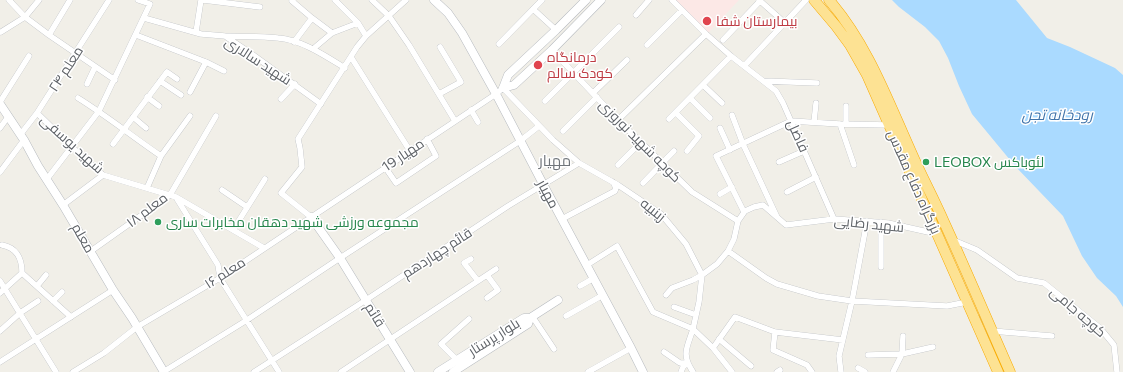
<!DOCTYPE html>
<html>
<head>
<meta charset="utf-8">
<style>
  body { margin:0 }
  canvas { display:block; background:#f1efe8 }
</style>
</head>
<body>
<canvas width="1123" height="372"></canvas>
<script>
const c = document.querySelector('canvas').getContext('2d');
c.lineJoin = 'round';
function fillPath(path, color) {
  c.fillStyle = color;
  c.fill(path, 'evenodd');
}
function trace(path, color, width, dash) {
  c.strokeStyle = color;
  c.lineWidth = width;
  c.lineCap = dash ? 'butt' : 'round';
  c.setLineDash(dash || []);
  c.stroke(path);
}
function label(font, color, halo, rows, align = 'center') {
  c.font = font + ' Commissioner,Cairo,sans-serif';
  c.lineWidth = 3;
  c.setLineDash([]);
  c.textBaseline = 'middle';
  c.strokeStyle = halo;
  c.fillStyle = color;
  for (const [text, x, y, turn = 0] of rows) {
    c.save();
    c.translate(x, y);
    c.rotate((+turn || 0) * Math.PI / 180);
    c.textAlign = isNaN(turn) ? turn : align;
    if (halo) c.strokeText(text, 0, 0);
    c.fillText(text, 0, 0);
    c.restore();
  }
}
fillPath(new Path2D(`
  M673,0h66l-31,33z`), '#fce8e6');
fillPath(new Path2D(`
  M892,0h124l31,38 23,9 45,21 8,7v232l-7,-11 -19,-18 -15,-22 -19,-40 -48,-50 -43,-52 -13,-28 -11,-28 -9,-17 -14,-14 -26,-20z`), '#aadaff');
trace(new Path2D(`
  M978,316l27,56`), '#ccccc8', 10, [10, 5]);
const street = new Path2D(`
  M9,0l16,17 24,18 66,45
  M203,0l57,7
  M293,0l-1,1 20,17 20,15
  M335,0l23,23 8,13
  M372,0l17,16 20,29 46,76
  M672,0l34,34 25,22 45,35 7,12 51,116
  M759,0l26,23
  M533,9l23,21
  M636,15l13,-15
  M144,18l57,16 24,2 24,16 72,52
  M1,32l24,-15 14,-17
  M196,32l5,-32
  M49,35l21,-35
  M136,35l70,27 18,9
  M225,36c17,1 35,0 53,2 24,2 46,17 67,30
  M723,40l37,-39
  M294,42l18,-24
  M499,44l43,-44
  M647,45l35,-35
  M313,49l19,-16 26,-10
  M552,50l65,69 75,73 46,29
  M351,57l59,94
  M744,66l62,-66
  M160,81l21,14
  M764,81l53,2
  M87,84l8,-17
  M703,85l19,18
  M190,92l16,-30
  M593,93l34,-33
  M439,94l22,-12 -21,-35
  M147,97l12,9
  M78,98c29,18 55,39 83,58
  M690,98l20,20
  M281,99l14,-15
  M545,101l74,-74
  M0,102l29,-46
  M471,110l7,12
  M37,113l35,34 31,28 73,22 88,51
  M676,113l23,23 -12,15
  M732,115l11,29 34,73
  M133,117l13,11
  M669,119l62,-63
  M618,120l88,-86
  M814,122l2,-19
  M846,123v-17
  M840,124l14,41
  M0,128l8,-11
  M720,128l10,22
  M563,131l34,-34
  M20,135l17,-22 72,-113
  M113,144l54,-72 10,7
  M779,162l25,-11
  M618,165l23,-23
  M385,167l11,16 40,-27 -9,-17
  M0,172l24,-32
  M47,179l52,-68 51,-107 -12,-4
  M643,183l31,-32
  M147,188l14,-32 29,-40
  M222,190l25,17
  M787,192l29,-15
  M720,194l12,-7
  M177,199l41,66 2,13 59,94
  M63,205l40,-30
  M744,212l-28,-56 75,-35 49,3 48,1
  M311,217l-30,-24 21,-26 -2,-19 -2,-9 59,-92 9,-11 40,-36
  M562,219l53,-28 1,-3 -3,-6
  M233,230l32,-51
  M953,240l24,10 40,28 27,5 56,45 14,17 3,27
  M2,245c15,3 20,13 20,28
  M91,251l79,-56 46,-79
  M728,251l38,27 11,6 41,12 34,5 95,5 20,-4
  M471,259l-7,4 14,18
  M587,265l30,-19 36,66 40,17c-6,19 -12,25 0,43
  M881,267v-45
  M22,273l49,44
  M487,275l11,15 -11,8
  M0,281l56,91
  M37,286l9,-11
  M580,286l14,-8
  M0,293l22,-20
  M666,295l6,-7 21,-8 9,-5 15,-11 11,-13 6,-12 4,-18 7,-10 9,-4 9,-2 23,20 48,-6 54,4 49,11
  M53,301l9,-9
  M674,307l22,8
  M532,316l22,33
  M566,316l37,-21
  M0,331l20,-18 18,-12
  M992,331l60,5
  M775,332l-2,18 34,15 5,7
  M719,339l32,27
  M713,348l22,-31 40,15 68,8
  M664,352l16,11h7
  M868,355l34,-1 31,-7
  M457,360l-16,-16 28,-25
  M0,362l113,-72
  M858,368l7,4
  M73,372l31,-19 33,-26 83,-49 276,-184 7,-6 50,52 26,23 39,22 43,29 25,30 16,31 -3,27 -6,27 20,19 19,24
  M163,372l84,-52 93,-62 180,-117 19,-15
  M254,372l112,-72 142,-94 71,-43
  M341,372l155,-103
  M588,372l43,-24
  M681,372l2,-5 4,-4
  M777,372l3,-2
  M841,372l-2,-16 13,-55 15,-80
  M893,372l9,-18 1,-18`);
const secondary = new Path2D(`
  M434,0l14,13 14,20 34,61 47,90 88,164 12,24
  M503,88l11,-3 38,-35 49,-50
  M503,88l5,-13 48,-45 30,-30
  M0,104l24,36 14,26 25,39 50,85 19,28 32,54
  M311,217l29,41 70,114
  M438,372l86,-54h6l28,-18
  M453,372l75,-48 2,-6`);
const highway = new Path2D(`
  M814,0l22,26 14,19 17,30 131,297
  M829,0c39,45 59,101 83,154 10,23 22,45 32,68 23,50 44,100 66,150`);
trace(street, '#b5b8bc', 6);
trace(secondary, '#b6babf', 9);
trace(highway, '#f9ab00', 11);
trace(street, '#fff', 5.5);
trace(secondary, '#fff', 8);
trace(highway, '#fde293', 10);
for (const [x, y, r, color] of [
  [707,21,5,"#e0444e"],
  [538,65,5,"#e0444e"],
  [926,162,4,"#2e9e5b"],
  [158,222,4,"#2e9e5b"]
]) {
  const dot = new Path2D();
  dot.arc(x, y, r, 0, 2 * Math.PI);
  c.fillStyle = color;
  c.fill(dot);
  trace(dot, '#fff', 1.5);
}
label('14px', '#be3a42', '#fff', [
  ["بیمارستان شفا",716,21],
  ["درمانگاه",547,57],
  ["کودک سالم",547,73]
], 'left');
label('14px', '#5f6368', '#fff', [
  ["شهید سالاری",258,61,33],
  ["معلم ۲۴",66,69,-57],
  ["فاضل",798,136,66],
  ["کوچه شهید نوروزی",640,141,45],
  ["شهید یوسفی",72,144,42],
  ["مهیار 19",403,155,-34],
  ["بزرگراه دفاع مقدس",914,182,66],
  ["مهیار",548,194,62],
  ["معلم ۱۸",147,210,-37],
  ["زینبیه",653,210,39],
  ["شهید رضایی",869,224,6],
  ["معلم",83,238,60],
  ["قائم چهاردهم",437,253,-33],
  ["معلم ۱۶",225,273,-33],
  ["کوچه جامی",1078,312,41],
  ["قائم",375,315,58],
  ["بلوار پرستار",494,337,-32]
]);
label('14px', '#27864d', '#fff', [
  ["LEOBOX لئوباکس",934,162],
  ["مجموعه ورزشی شهید دهقان مخابرات ساری",166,222]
], 'left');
label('italic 15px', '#4174aa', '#fff', [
  ["رودخانه تجن",1057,115]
]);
label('15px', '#70757a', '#fff', [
  ["مهیار",555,161]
]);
</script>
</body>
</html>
